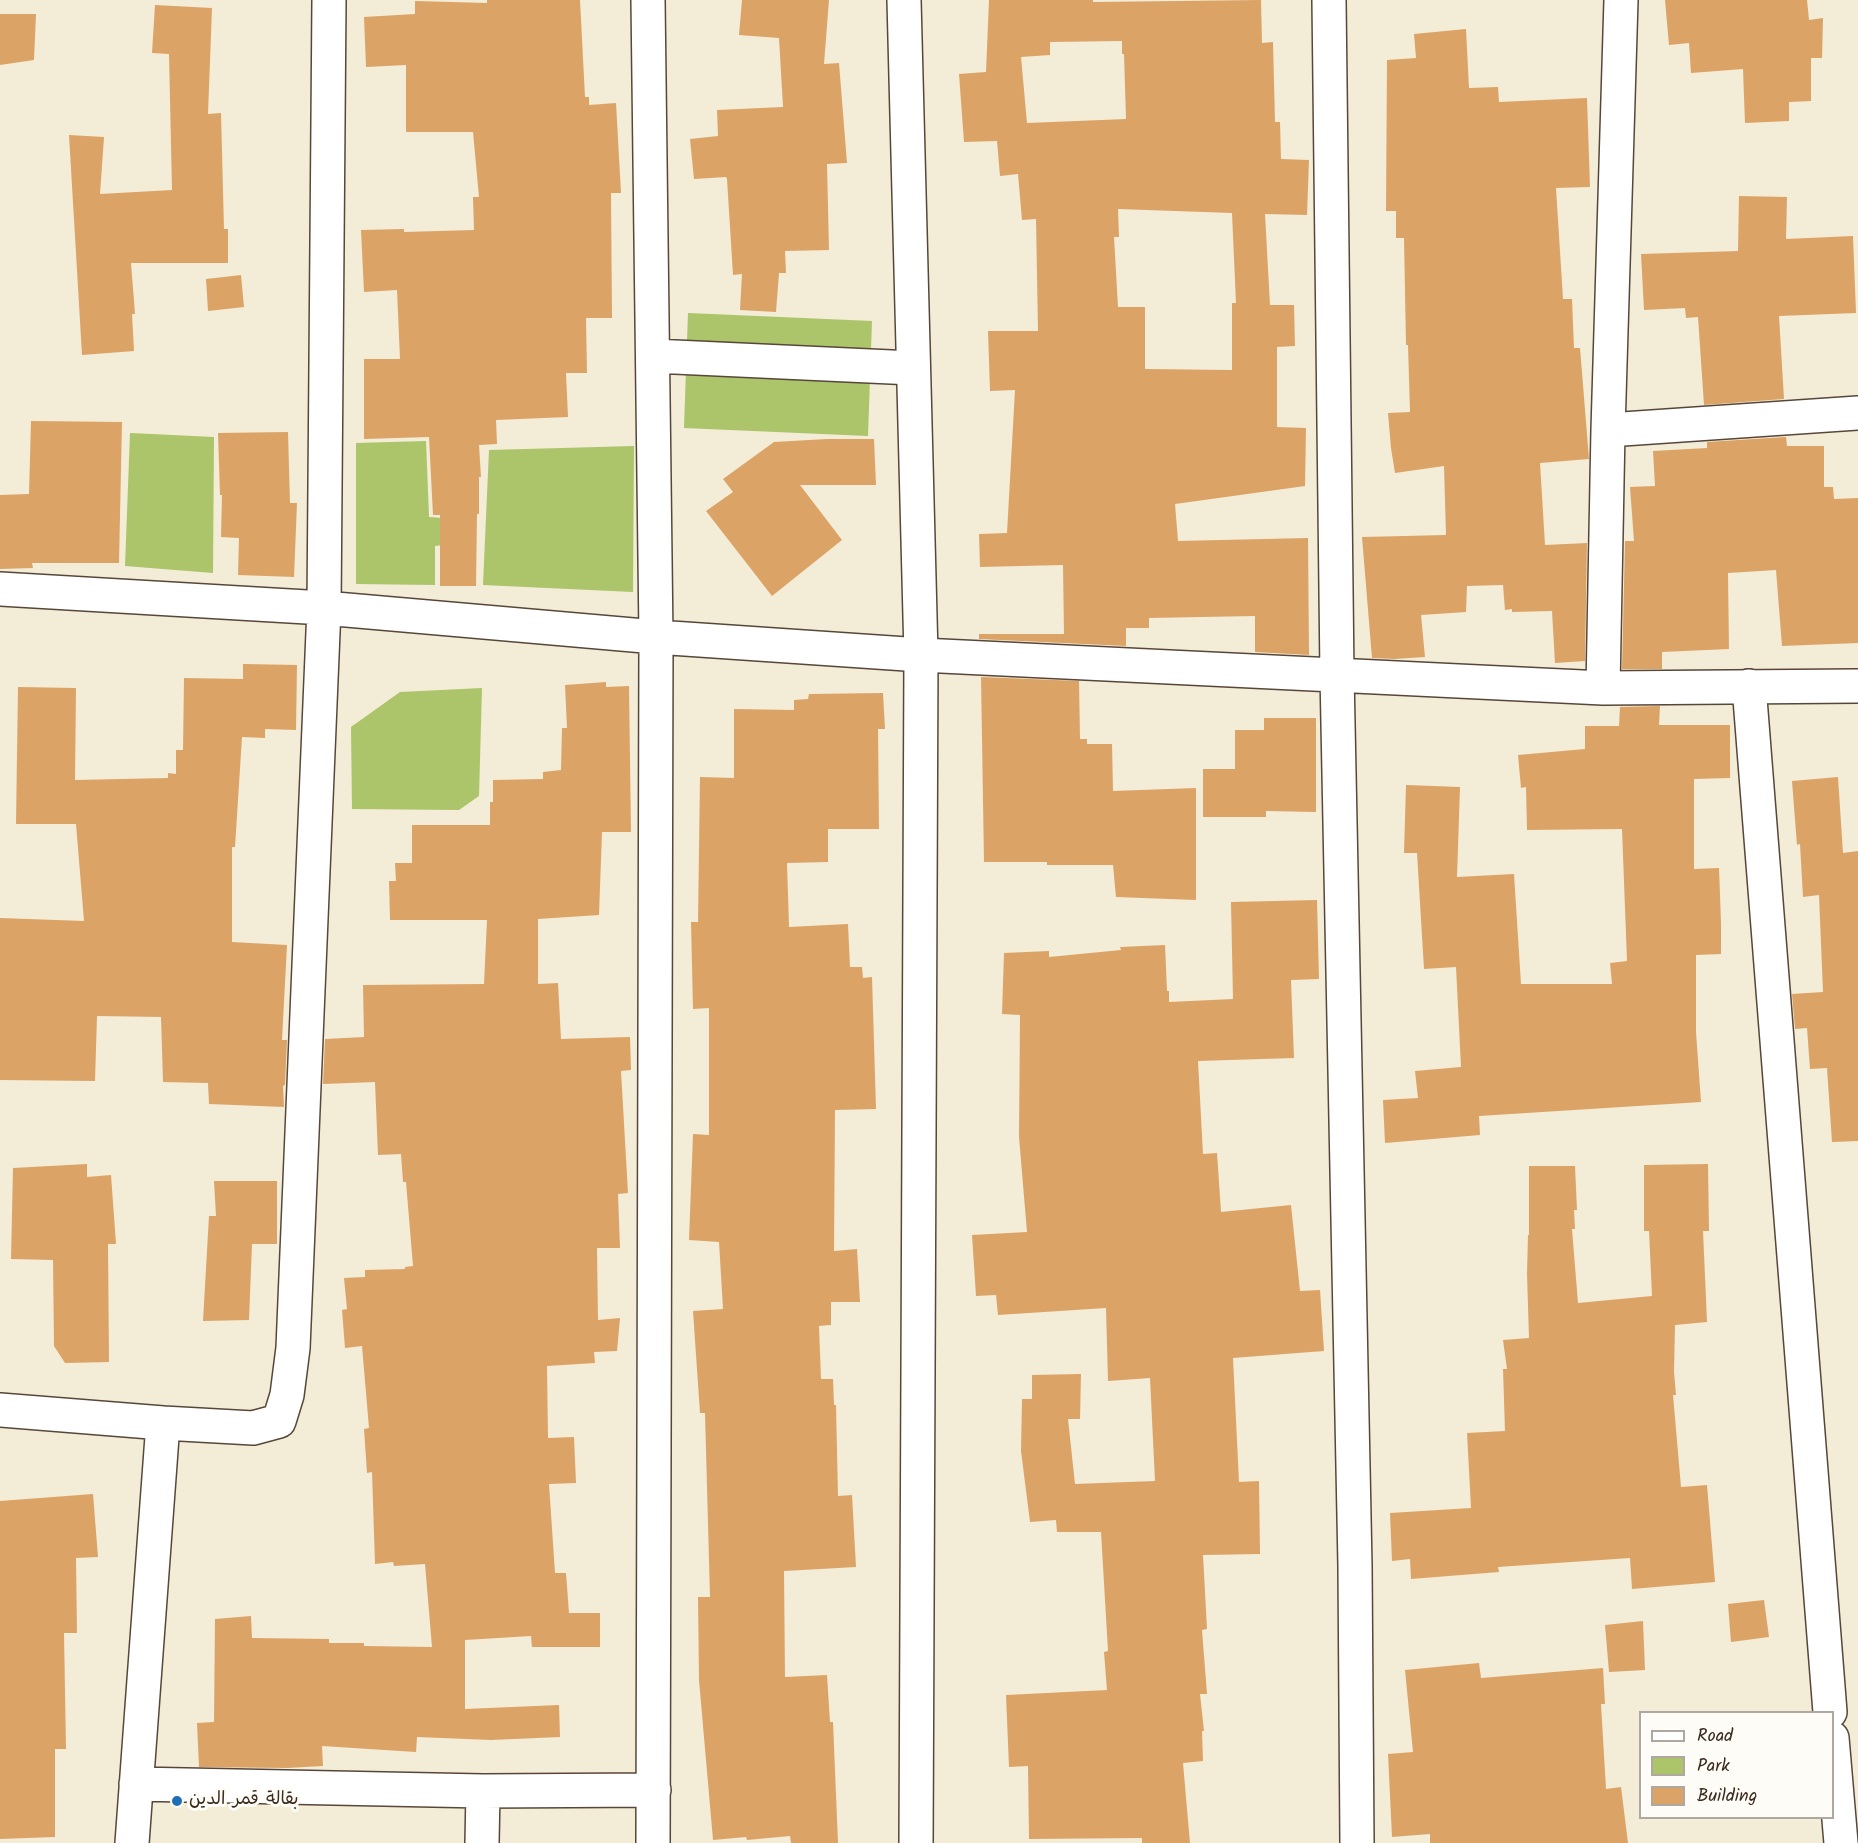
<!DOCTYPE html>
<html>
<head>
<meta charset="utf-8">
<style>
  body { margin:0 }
  #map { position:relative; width:1858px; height:1843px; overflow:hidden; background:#f3ecd6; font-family:Kalam,sans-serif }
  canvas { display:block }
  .legend { position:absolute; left:1639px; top:1711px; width:195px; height:108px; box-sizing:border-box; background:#fdfcf7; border:2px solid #afa8a0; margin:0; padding:8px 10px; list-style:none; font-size:18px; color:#3b2a1e }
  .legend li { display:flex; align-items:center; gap:12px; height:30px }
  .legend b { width:30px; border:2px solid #afa8a0 }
</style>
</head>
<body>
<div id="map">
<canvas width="1858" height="1843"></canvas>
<ul class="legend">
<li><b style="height:8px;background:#fff"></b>Road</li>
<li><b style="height:16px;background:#acc46a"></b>Park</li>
<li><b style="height:16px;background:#dca367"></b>Building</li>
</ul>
</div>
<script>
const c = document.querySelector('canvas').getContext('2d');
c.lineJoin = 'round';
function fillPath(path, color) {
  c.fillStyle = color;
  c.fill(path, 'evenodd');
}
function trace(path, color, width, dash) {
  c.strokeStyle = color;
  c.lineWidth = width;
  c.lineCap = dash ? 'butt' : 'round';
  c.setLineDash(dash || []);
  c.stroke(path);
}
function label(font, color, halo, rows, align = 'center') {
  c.font = font + ' Kalam,"Playpen Sans Arabic",sans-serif';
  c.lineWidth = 6;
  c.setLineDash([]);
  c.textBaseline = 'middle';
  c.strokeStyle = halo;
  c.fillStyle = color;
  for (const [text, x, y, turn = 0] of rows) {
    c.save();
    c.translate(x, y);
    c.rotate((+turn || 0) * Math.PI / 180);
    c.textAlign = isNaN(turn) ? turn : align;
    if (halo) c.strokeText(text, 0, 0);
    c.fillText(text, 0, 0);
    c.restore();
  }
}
fillPath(new Path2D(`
  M688,313l184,8 -4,115 -184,-8z
  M130,433l84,4 -1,136 -88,-7z
  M426,441l3,76 14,1 1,27 -9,1v39l-79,-1v-141z
  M634,446l-1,146 -150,-7 6,-135z
  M482,688l-3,108 -20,14 -107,-1 -1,-82 49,-35z`), '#acc46a');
fillPath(new Path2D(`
  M487,0h93l5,97h4v8l27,-2 5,90h-10l1,125h-26l1,55h-21l2,44 -72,3 1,24 -18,1 2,32h-2v37h-2l-1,72h-36v-71h-7l-4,-78 -65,2v-80h36l-3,-69 -33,2 -3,-62 43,-1v3l70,-2 -1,-33h6l-6,-65h-67v-67l-40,2 -2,-50 51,-3v-13l72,2z
  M742,0h87l-5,64 15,-1 8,100 -20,1 2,86 -44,1 1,22h-7l-3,39 -36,-2 2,-36 -9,1 -6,-96 -1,-2 -32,2 -4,-40 28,-3 -1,-26 66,-3 -4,-69 -40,-3z
  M989,0h104v2l168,-2 1,43 11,-1 2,80h5l1,37 28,1 -2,55 -42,-1 5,91h24l1,41 -18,1v80l29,1 -1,58 -130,18 3,37 130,-3 1,117 -54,-3v-36l-106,2v10h-23v18l-147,-7v-5h85l-1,-69 -83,2 -1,-33 28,-1 8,-143 -25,1 -2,-60h50l-2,-112 -14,1 -4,-46 -18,2 -3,-35 -33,1 -5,-68 27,-2zM1122,41v13h2l2,65 -99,4 -6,-66 29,-2v-13zM1118,209l114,4 4,90h-4v67l-87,-1v-62h-27l-4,-70h5z
  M1665,0h142l2,20 14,-2 -1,40h-11v43l-22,1v19l-44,2 -2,-54 -52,4 -2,-30 -20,2z
  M155,5l57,3 -4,106 13,-1 3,116h4v34h-97l4,51h-3l2,37 -52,4 -13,-220 35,2 -4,57 72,-4 -3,-136 -17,-1z
  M0,14h36l-2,46 -34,5z
  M1466,29l3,59 29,-1 1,15 88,-4 3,89 -34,1 7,111h9l2,49h6l9,111 -49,4 5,82 42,-2 -2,118 -30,2 -3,-52 -40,1v-3l-7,1 -2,-25 -36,1 -1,26 -45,3 4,42 -30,2 -23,-1 -10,-121 84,-2 -2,-69 -49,7 -4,-25 -3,-35 22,-1 -2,-67h-2l-2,-107h-8v-27h-10l1,-151 29,-2 -2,-24z
  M1739,196l48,1 -1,42 67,-3 3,77 -77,3 5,83 -80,6 -6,-88 -12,1 -1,-10 -41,2 -3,-56 97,-3z
  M241,275l3,32 -36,4 -2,-32z
  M31,421l91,1 -3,141h-87l1,5 -33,1v-74l29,-1z
  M288,432l2,71h7l-3,74 -56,-2 1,-37 -18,-1 1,-42h-2l-2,-62z
  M1786,437l1,9h37v41h9l1,12 24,-1v145l-76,3 -6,-76 -48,3 1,76 -67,3v17h-40l3,-128h9l-4,-54 25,-1 -2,-35 54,-3v-6z
  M827,439h47l2,46h-76l42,55 -70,56 -66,-85 27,-19 -10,-13 51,-37z
  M243,664l54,1 -1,65 -31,-1v9l-23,-1 -7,110h-3v95l55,3 -5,95h5l-2,45 -2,1 1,21 -75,-3 -1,-21 -45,-1 -2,-65 -64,-1 -2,65 -95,-1v-162l84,3 -8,-97h-60l2,-137 58,1 -1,92 93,-2v-5l8,1v-24h7l1,-72 59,1z
  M981,677l98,4 1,58h7v5h25l1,47 83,-3v112l-80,-3 -3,-32h-66v-3h-63z
  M606,682v5l23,-1 2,146h-29l-3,83 -61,4v65l20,-1 3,56 69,-2 1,33 -10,1 7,122 -10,1 2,54h-23l1,72 22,-2 -3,33 -23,1 1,11 -48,3 1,72 26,-1 2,46 -27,1 6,89h11l3,40h31v34h-68l-1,-11 -66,4v69l94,-4 1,32 -69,3 -74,-3 -1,15 -94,-6 1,20 -36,2 -88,-1 -2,-44 17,-1 1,-103 36,-3 1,22 77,1v4h35v3l68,1 -7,-83 -31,2 -1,-4 -18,2 -3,-92 -5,1 -3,-44 5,-1 -7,-82 -17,2 -3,-38 5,-1 -3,-31 21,-1v-7l40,-1v-2l8,-1 -7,-84h-3l-2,-28 -23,1 -3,-73 -52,2 2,-45 39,-2 -1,-52 121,-1 3,-64h-97l-1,-39h7l-1,-18h17v-38h78v-23h3v-22l50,-1v-7l18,-2 1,-42h5l-2,-43z
  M883,693l2,36h-7l1,100h-51v33l-41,1 2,64 59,-3 2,43h12l1,11 9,-1 4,132 -41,1 -1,141 23,-2 3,53h-29v23l-12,1 2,53h12l1,26h2l2,91 14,-1 4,72 -72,4 1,106 42,-2 3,47h3l5,121h-47l-1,-7 -43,4 -1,-3 -33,3 -14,-160 -1,-83h12l-5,-184h-5l-7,-102 30,-2 -4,-67 -30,-2 4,-106 16,1v-127l-16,1 -2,-87h7l2,-145 34,1v-69l60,1v-10l14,-1 1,-5z
  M1660,706l-1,19h71v53l-36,1v90l25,-1 2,55v31l-25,1v77l5,70 -222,14 1,19 -95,8 -2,-43 35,-2 -3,-27 46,-4 -5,-100 -32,2 -7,-116h-13l2,-68 54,2 -3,90 57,-3 7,110h91l-2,-21 17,-2 -5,-132 -95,1 -1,-43 -5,1 -3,-33 67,-6v-23h34l1,-19z
  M1264,718h52v94l-50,-1v6h-63v-48h32v-39h29z
  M1838,777l5,76 15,-2v290l-26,1 -5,-74 -17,1 -3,-41 -12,1 -3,-35 31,-2 -4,-97 -16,2 -3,-53 -3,1 -5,-64z
  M1317,900l2,79 -28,1 3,78 -96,3 5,93 14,-1 4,59 70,-7 9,86 20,-1 4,61 -91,7 6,124 20,-1 1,73 -57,1 4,74 -5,1 5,64h-7l4,37h-2l1,30 -20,2 7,80h-48v-5l-113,1 -1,-73 -19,1 -3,-72 101,-5 -3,-38 4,-1 -7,-119h-44l-1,-12 -26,2 -9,-71 1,-52h10v-24l49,-1 -1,45h-12l7,65 80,-3 -5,-103 -42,3 -2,-73 -108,7 -2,-20 -20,1 -4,-61 55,-3 -8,-95 1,-122 -18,-1 2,-61 45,-2v6l72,-7 -1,-3 45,-2 2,46h2v11l64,-3 -2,-97z
  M87,1164v13l24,-2 5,69h-8l1,118 -44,1 -11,-17 -1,-86 -42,-1 2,-91z
  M1708,1164l1,67h-6l4,91 -32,3 -1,47 2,23h-3l8,92 26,-2 8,97 -83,7 -2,-31 -132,9 1,5 -88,7 -1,-20 -18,2 -2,-48 81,-5 -4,-75 38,-2 -2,-62h4l-4,-29 26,-2 -2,-64 1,-39h1v-69h46l2,44h-3l1,19h-3l6,74 74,-7 -3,-65h-5v-66z
  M214,1181h63v63h-25l-3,76 -46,1 6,-105h7z
  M93,1494l5,63 -22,1 1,75h-13l2,116h-11v88l-55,2v-338z
  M1764,1600l5,37 -38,5 -3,-38z
  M1643,1621l2,49 -36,2 -4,-47z
  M1479,1663l2,15 122,-10 2,36h-4l5,85 15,-2 7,56h-198v-9l-38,3 -4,-83 25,-2 -8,-82z`), '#dca367');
const minor = new Path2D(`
  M648,0l8,637 -3,1206
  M1329,0l8,674 18,892 2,277
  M653,356l260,12
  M1608,430l250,-17
  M0,589l324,19 332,29 265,18 682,33 255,-2
  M1749,686l81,1026
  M1603,688l5,-258 13,-430
  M0,1410l163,13
  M1832,1738l9,105
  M136,1784l347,7 171,-1
  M132,1843l31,-420 90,5 26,-7 8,-26 6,-47 31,-740 5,-608
  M482,1843l1,-52`);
const tertiary = new Path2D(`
  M904,0l17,655 -5,1188`);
trace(minor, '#57473a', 36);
trace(tertiary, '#57473a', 36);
trace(minor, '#fff', 33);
trace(tertiary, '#fff', 33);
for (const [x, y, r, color] of [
  [177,1801,6,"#1f6fb2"]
]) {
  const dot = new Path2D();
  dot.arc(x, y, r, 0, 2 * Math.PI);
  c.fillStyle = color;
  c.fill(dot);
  trace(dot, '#fdfcf7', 2);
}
label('18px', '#3b2a1e', '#fdfcf7', [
  ["بقالة قمر الدين",189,1801]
], 'left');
</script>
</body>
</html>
